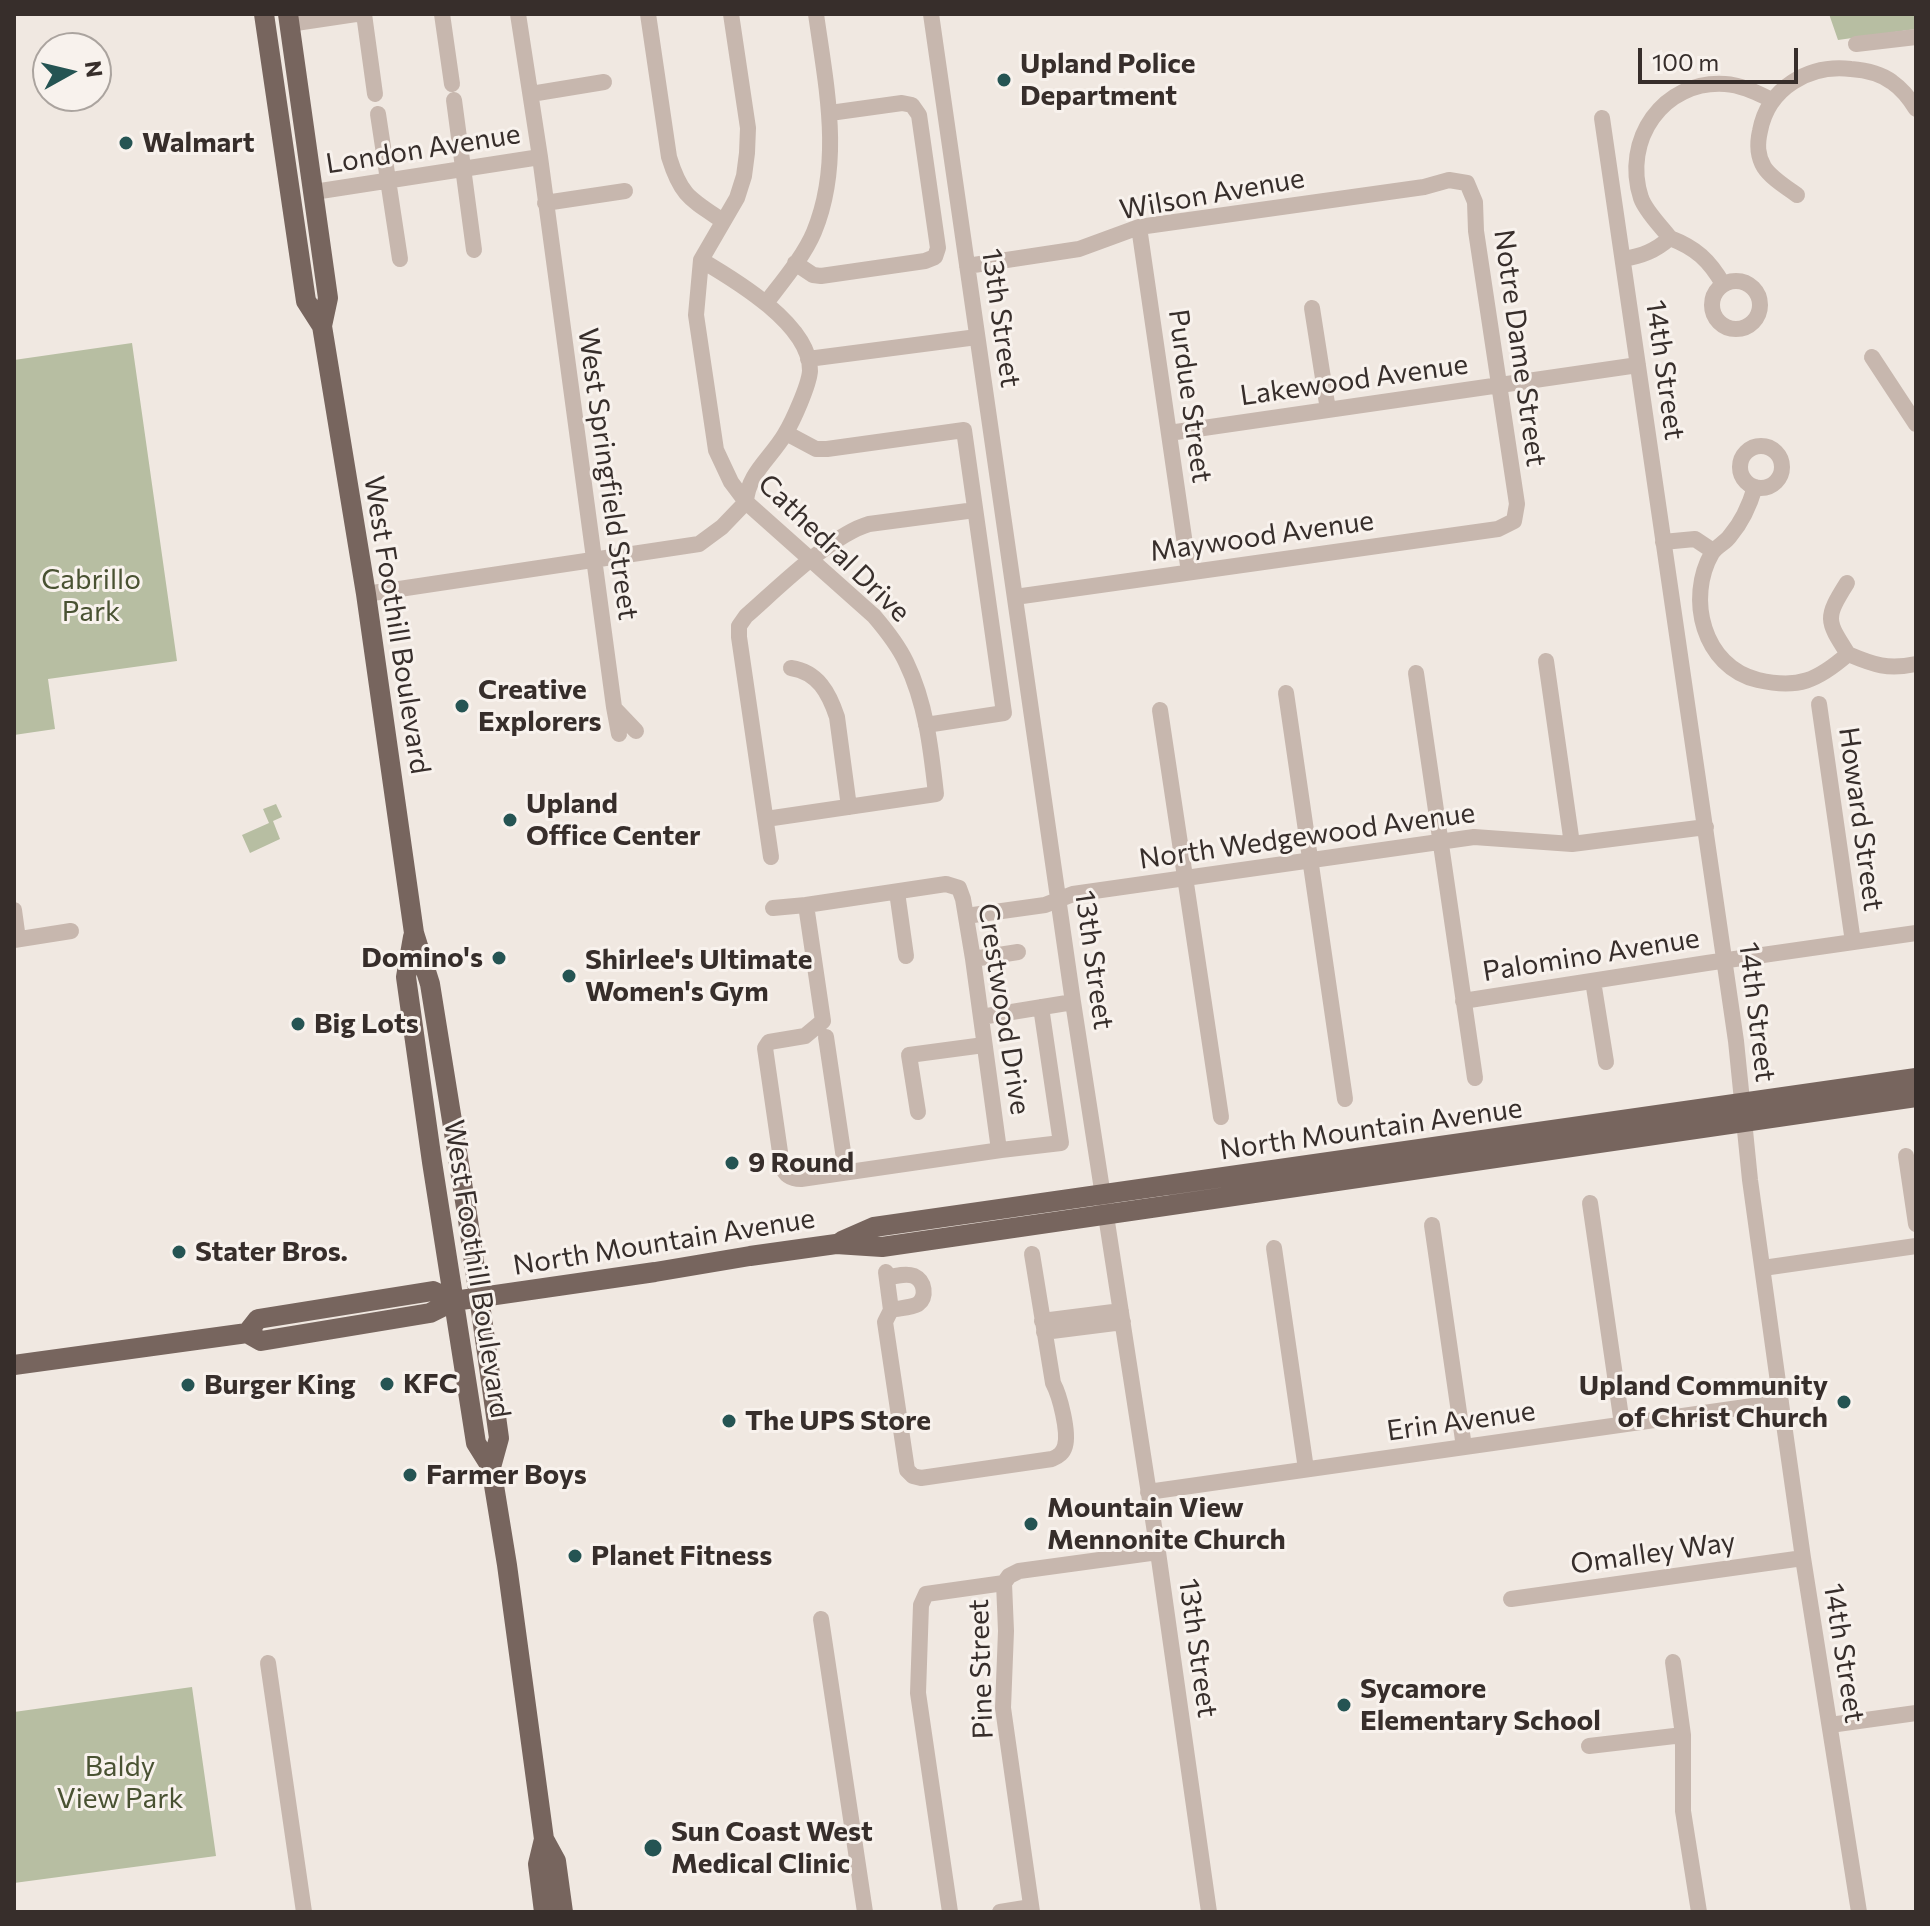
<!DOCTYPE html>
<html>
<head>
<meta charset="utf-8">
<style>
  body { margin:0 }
  #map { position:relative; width:1930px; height:1926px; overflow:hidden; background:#f0e8e1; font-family:Commissioner,sans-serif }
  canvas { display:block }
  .frame { position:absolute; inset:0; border:16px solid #372e2b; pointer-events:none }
  .north { position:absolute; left:32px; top:32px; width:80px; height:80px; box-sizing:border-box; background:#f8f2ed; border:2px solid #aba49f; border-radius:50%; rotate:82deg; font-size:22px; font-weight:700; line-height:32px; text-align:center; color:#372e2b }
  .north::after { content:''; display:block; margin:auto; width:28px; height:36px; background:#255453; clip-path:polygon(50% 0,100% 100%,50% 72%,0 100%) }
  .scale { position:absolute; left:1638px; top:48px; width:160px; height:36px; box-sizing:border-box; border:4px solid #372e2b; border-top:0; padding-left:10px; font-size:24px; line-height:28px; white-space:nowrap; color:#372e2b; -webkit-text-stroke:6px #f8f2ed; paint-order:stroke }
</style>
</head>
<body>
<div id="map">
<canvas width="1930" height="1926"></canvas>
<div class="frame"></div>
<div class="north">N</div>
<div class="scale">100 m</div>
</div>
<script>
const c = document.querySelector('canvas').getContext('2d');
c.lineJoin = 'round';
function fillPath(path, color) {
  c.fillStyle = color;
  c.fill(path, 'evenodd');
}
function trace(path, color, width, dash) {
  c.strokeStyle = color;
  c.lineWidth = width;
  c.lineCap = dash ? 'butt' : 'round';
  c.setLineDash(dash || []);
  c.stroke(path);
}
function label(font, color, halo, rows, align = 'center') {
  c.font = font + ' Commissioner,sans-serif';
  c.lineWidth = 6;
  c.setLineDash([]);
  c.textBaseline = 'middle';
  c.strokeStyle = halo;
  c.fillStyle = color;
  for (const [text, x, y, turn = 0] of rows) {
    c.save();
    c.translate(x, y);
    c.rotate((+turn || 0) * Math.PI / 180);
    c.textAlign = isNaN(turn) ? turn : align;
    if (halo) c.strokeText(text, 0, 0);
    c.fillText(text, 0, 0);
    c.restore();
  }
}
fillPath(new Path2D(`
  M1829,14h87v15l-78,11z
  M132,343l45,318 -129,18 7,50 -41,6v-375z
  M276,804l6,13 -9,4 7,18 -30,14 -8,-18 27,-12 -6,-14z
  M192,1687l24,169 -202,27v-171z`), '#b7bea2');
trace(new Path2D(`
  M364,14l11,80
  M442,14l10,70
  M518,14l22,143 74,550 5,27
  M648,14l21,143c12,39 21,42 54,64
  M731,14l17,114 -1,25 -3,23 -7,22 -36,62 -5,55 20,135 15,32 15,20 128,114c12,14 24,29 32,46 20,41 25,87 30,132l-170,25
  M931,14l142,988 85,550 51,360
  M289,24l67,-10
  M1856,44l60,-7
  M531,94l73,-12
  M454,100l20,150
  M378,114l22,145
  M1602,118l134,923 14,139 28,202 25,176 56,354
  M314,192l226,-35
  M1797,195c-11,-8 -26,-17 -33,-28 -7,-12 -7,-23 -4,-36 8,-43 49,-67 91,-62 14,1 29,4 41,13 10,7 18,17 24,27
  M545,203l80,-12
  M1139,227l50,345
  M1670,238c-9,-12 -24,-26 -29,-40 -19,-58 22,-118 84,-114 17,1 32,9 47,16
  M1670,238c26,10 39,22 53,46
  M1623,259c19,-3 32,-8 47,-21
  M795,263l18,12 8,1 104,-15 10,-4 3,-9 -19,-133 -7,-10 -10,-2 -72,10
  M967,266l112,-17 60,-22 285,-40 25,-7 18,3 8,19 1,29 41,273 -3,17 -16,8 -483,68
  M1712 305a24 24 0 1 1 48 0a24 24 0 1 1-48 0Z
  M766,303c16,-21 38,-47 48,-71 29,-70 12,-146 2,-218
  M1312,308l16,102
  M1872,357l44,67
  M808,359l169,-22
  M786,433l30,16h11l137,-19 40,283 -78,12
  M1169,433l469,-68
  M1740 467a21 21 0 1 1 42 0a21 21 0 1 1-42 0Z
  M1755,487c-5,17 -13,35 -25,49 -5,7 -13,10 -18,17 -26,45 -9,114 46,127 40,9 59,1 90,-26 26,11 40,16 68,10
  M1663,542l32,-3 18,12
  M1847,583c-22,35 -21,37 1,71
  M366,594l333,-50 23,-17 24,-25c2,-29 25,-44 39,-68 8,-13 24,-49 25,-63 1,-46 -75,-91 -109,-111
  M1546,661l26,183
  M791,668c27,4 38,25 46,49l12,90
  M1416,673l59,405
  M1286,693l59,406
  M1819,704l34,238
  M615,709l21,22
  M1160,710l61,407
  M771,857l-32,-220v-11l7,-10c31,-27 85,-81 123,-92l106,-14
  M897,892l9,64
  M773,908l33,-3
  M14,910l4,29
  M966,916l79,-11 28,-11 401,-57 98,7 134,-17
  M14,940l57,-9
  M973,959l45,-7
  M1593,981l13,81
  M1463,1001l244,-38 209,-30
  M981,1017l92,-15
  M826,1037l20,135
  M918,1112l-9,-57 75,-10
  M999,1150l-26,-191 -10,-60 -4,-11 -13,-4 -140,21 17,116 -18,15 -36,6 -4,6 17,118c3,10 9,13 19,13l200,-29 60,-7 -20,-136
  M1906,1156l10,68
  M1590,1203l32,221
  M1432,1225l32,222
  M1274,1248l32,221
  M1763,1268l153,-22
  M886,1272l5,38 -6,12 22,148 6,6 8,2 131,-19c7,-3 11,-6 13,-13 4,-14 -5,-50 -12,-63l-21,-129
  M887,1278c8,-2 19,-5 27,-2 11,5 13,21 4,28 -7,4 -19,4 -27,6
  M1042,1321l79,-10
  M1044,1332l79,-10
  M1148,1492l633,-90
  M1511,1599l292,-41
  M821,1619l44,293
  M1673,1662l10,73v76l16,101
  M268,1663l36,249
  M1830,1725l86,-12
  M1589,1746l94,-11
  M950,1912l-32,-219 3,-88 5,-11 78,-11
  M1000,1912l31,-5
  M1032,1912l-29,-204 3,-77 -2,-48 5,-7 10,-5 139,-19`), '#c7b7ae', 16);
trace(new Path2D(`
  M264,14l42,287 16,25
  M288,14l40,284 -6,28 44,268 48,339 16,51 38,236 27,189 4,29 -8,29 16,98 37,274 -6,25 6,48
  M413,937l-7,40 26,185 44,281 15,24
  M842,1241l32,-14 1042,-149
  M247,1333l11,-14 175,-28 21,10
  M14,1365l233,-32 14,8 169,-28 24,-12 201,-29 95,-16 86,-12 46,3 1034,-150
  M544,1839l12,22 7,51`), '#77655e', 20);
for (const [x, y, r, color] of [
  [1004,80,8,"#255453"],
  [126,143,8,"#255453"],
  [462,706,8,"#255453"],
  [510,820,8,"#255453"],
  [499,958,8,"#255453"],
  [569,976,8,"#255453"],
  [298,1024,8,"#255453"],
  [732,1163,8,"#255453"],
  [179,1252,8,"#255453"],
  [387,1384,8,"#255453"],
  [188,1385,8,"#255453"],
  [1844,1402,8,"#255453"],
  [729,1421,8,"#255453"],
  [410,1475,8,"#255453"],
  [1031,1524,8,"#255453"],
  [575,1556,8,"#255453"],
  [1344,1705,8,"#255453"],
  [653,1848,10,"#255453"]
]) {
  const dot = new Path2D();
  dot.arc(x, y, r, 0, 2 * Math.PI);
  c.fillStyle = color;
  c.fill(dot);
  trace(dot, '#f8f2ed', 3);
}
label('bold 28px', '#372e2b', '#f8f2ed', [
  ["Upland Police",1020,64],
  ["Department",1020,96],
  ["Walmart",142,143],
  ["Creative",478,690],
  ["Explorers",478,722],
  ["Upland",526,804],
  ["Office Center",526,836],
  ["Domino's",483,958,"right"],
  ["Shirlee's Ultimate",585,960],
  ["Women's Gym",585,992],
  ["Big Lots",314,1024],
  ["9 Round",748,1163],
  ["Stater Bros.",195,1252],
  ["KFC",403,1384],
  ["Burger King",204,1385],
  ["Upland Community",1828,1386,"right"],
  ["of Christ Church",1828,1418,"right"],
  ["The UPS Store",745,1421],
  ["Farmer Boys",426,1475],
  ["Mountain View",1047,1508],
  ["Mennonite Church",1047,1540],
  ["Planet Fitness",591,1556],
  ["Sycamore",1360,1689],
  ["Elementary School",1360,1721],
  ["Sun Coast West",671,1832],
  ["Medical Clinic",671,1864]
], 'left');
label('28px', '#372e2b', '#f8f2ed', [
  ["London Avenue",423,149,-9],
  ["Wilson Avenue",1212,194,-10],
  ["13th Street",1001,318,82],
  ["Notre Dame Street",1520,348,82],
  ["14th Street",1665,370,82],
  ["Lakewood Avenue",1354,380,-8],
  ["Purdue Street",1190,396,82],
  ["West Springfield Street",608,474,82],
  ["Maywood Avenue",1262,536,-8],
  ["Cathedral Drive",834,548,44],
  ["West Foothill Boulevard",397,625,81],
  ["Howard Street",1861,819,82],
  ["North Wedgewood Avenue",1307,836,-8],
  ["Palomino Avenue",1591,955,-9],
  ["13th Street",1094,960,82],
  ["Crestwood Drive",1004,1009,81],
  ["14th Street",1757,1012,83],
  ["North Mountain Avenue",1371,1129,-8],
  ["North Mountain Avenue",664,1242,-9],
  ["West Foothill Boulevard",477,1269,81],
  ["Erin Avenue",1461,1421,-8],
  ["Omalley Way",1653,1553,-8],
  ["13th Street",1198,1648,82],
  ["14th Street",1844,1653,81],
  ["Pine Street",981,1669,-92]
]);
label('28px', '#495232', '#f8f2ed', [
  ["Cabrillo",91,580],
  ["Park",91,612],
  ["Baldy",120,1767],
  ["View Park",120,1799]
]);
</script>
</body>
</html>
